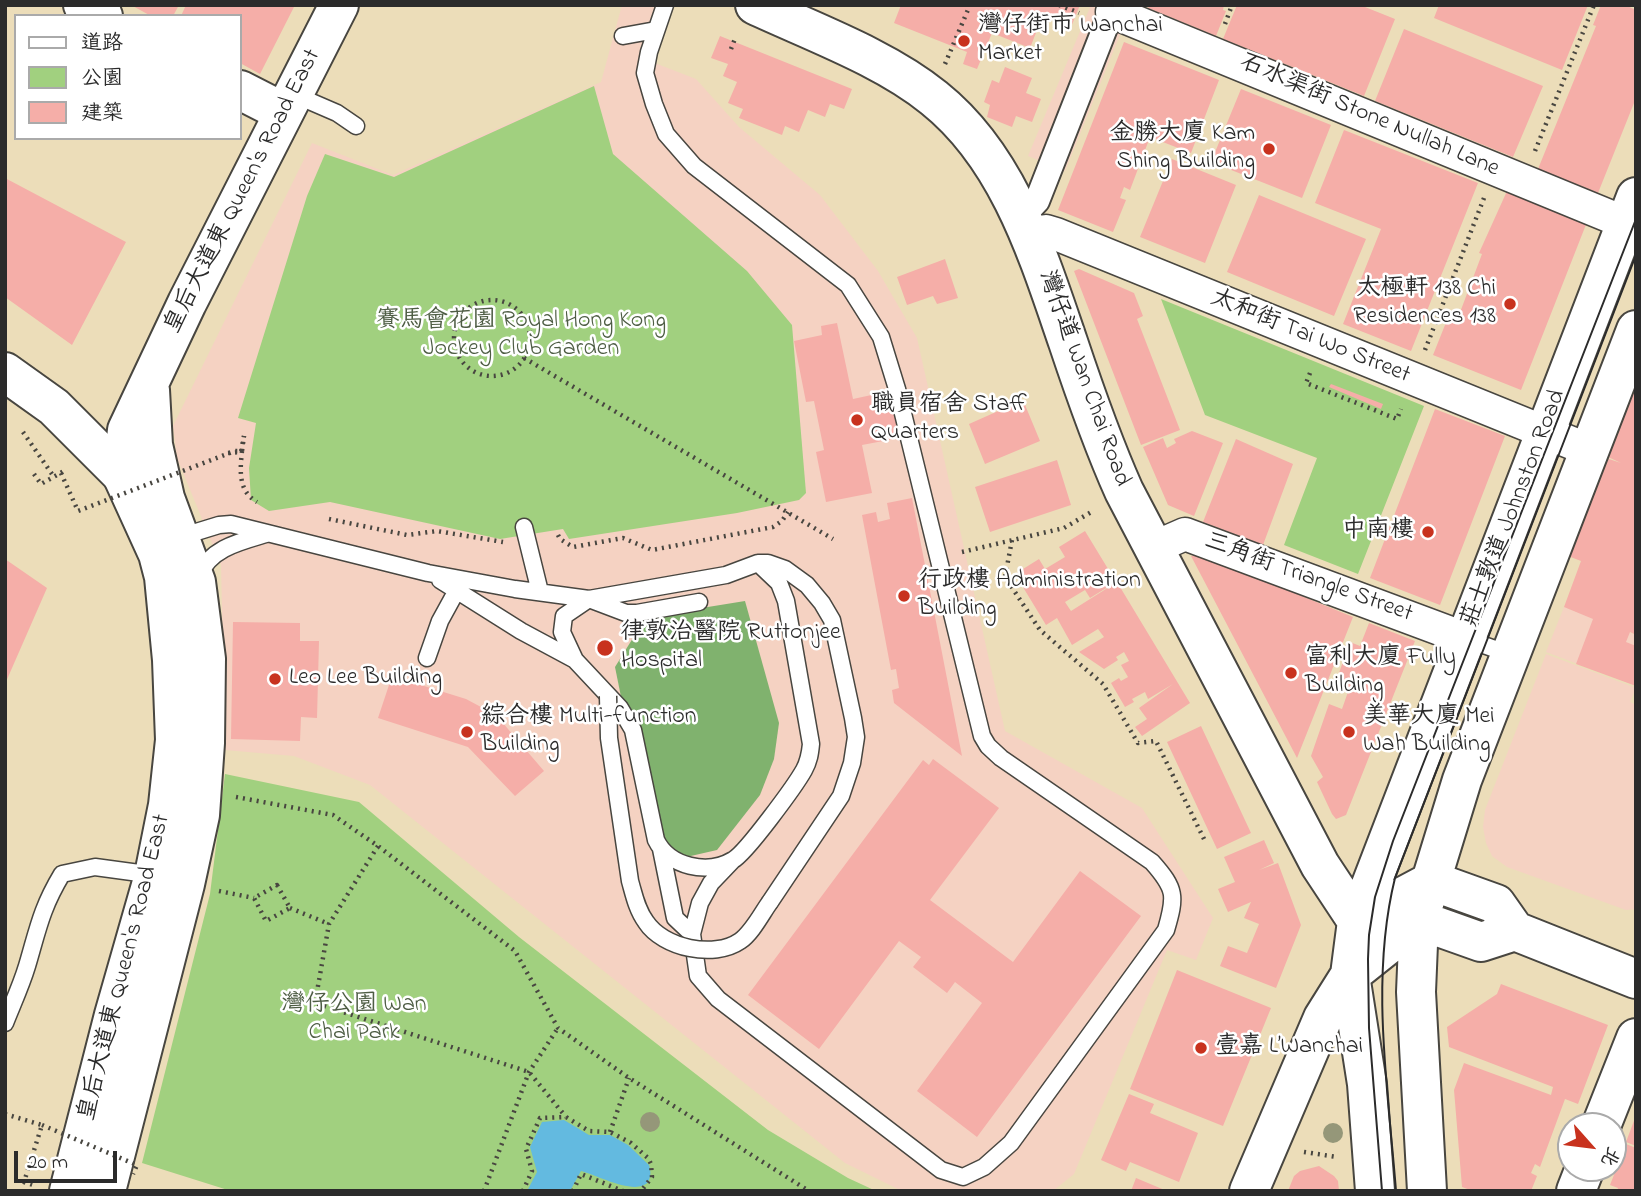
<!DOCTYPE html>
<html>
<head>
<meta charset="utf-8">
<style>
  body { margin:0 }
  #map { position:relative; width:1641px; height:1196px; overflow:hidden; background:#ecddb9; font-family:"Indie Flower","LXGW WenKai TC",sans-serif }
  canvas { display:block }
  .frame { position:absolute; inset:0; border:7px solid #2b2b2b; pointer-events:none }
  .legend { position:absolute; left:14px; top:14px; width:228px; height:126px; box-sizing:border-box; background:#fff; border:2px solid #aaa; margin:0; padding:9px 12px; list-style:none; font-size:21px; color:#2b2b2b }
  .legend li { display:flex; align-items:center; gap:14px; height:35px }
  .legend b { width:35px; border:2px solid #aaa }
  .north { position:absolute; left:1557px; top:1112px; width:70px; height:70px; box-sizing:border-box; background:#fff; border:2px solid #aaa; border-radius:50%; rotate:118deg; font-size:19px; font-weight:700; line-height:28px; text-align:center; color:#2b2b2b }
  .north::after { content:''; display:block; margin:auto; width:24px; height:32px; background:#c8321e; clip-path:polygon(50% 0,100% 100%,50% 72%,0 100%) }
  .scale { position:absolute; left:14px; top:1151px; width:103px; height:32px; box-sizing:border-box; border:4px solid #2b2b2b; border-top:0; padding-left:9px; font-size:21px; line-height:24px; white-space:nowrap; color:#2b2b2b; -webkit-text-stroke:5px #fff; paint-order:stroke }
</style>
</head>
<body>
<div id="map">
<canvas width="1641" height="1196"></canvas>
<div class="frame"></div>
<ul class="legend">
<li><b style="height:9px;background:#fff"></b>道路</li>
<li><b style="height:19px;background:#a1d07f"></b>公園</li>
<li><b style="height:19px;background:#f5aea8"></b>建築</li>
</ul>
<div class="north">北</div>
<div class="scale">20 m</div>
</div>
<script>
const c = document.querySelector('canvas').getContext('2d');
c.lineJoin = 'round';
function fillPath(path, color) {
  c.fillStyle = color;
  c.fill(path, 'evenodd');
}
function trace(path, color, width, dash) {
  c.strokeStyle = color;
  c.lineWidth = width;
  c.lineCap = dash ? 'butt' : 'round';
  c.setLineDash(dash || []);
  c.stroke(path);
}
function label(font, color, halo, rows, align = 'center') {
  c.font = font + ' "Indie Flower","LXGW WenKai TC",sans-serif';
  c.lineWidth = 5;
  c.setLineDash([]);
  c.textBaseline = 'middle';
  c.strokeStyle = halo;
  c.fillStyle = color;
  for (const [text, x, y, turn = 0] of rows) {
    c.save();
    c.translate(x, y);
    c.rotate((+turn || 0) * Math.PI / 180);
    c.textAlign = isNaN(turn) ? turn : align;
    if (halo) c.strokeText(text, 0, 0);
    c.fillText(text, 0, 0);
    c.restore();
  }
}
fillPath(new Path2D(`
  M622,5h39l-14,55 49,19 43,48 81,68 58,76 39,67 88,393 137,77 71,110 -17,42 -29,-10 -93,224 -21,17h-151l-57,-28 -475,-378 -76,-29 -69,-6 -4,-185 -44,-107 -4,-32 139,-283 81,32 208,-93z
  M1091,5h41l-67,166 -37,-15z
  M1564,607l72,28v51l-90,-34z
  M1546,654l90,34 -6,14 6,3v204l-10,1 -119,-43 -15,-11 -6,-13 -3,-16 2,-17z`), '#f5d2c2');
fillPath(new Path2D(`
  M594,86l19,68 134,117 45,54 14,168 -7,7 -62,13 -168,26 -6,-10 -63,10 -170,-37 -61,9 -18,-11 -2,-32 7,-45 -18,-5 69,-222 18,-42 69,23z
  M1161,299l263,107 -66,168 -74,-29 33,-87 -112,-43z
  M225,774l134,28 160,135 249,193 80,48 28,13h-645l-89,-28 68,-269z`), '#a1d07f');
fillPath(new Path2D(`
  M745,601l34,122 -5,36 -14,36 -43,55 -35,8 -35,-32 -32,-159 31,-50z`), '#80b26e');
fillPath(new Path2D(`
  M564,1120l25,15h21l18,10 21,20c2,7 2,11 -1,17 -12,14 -49,-6 -67,-11l-11,20h-43l10,-19 -7,-25 12,-25z`), '#63bae0');
fillPath(new Path2D(`
  M131,5h48l-6,11h-22z
  M186,5h109l-35,69 -20,-11v-47h-59z
  M901,5h179l-9,22 -28,-12 -13,33 -38,-15 -15,36 -14,-5 4,-12 -73,-29z
  M1149,5h75l-1,5 3,1 -10,25 -68,-28z
  M1237,5h123l35,14 -31,77 -141,-57z
  M1439,5h149l-26,65 -128,-52z
  M1601,5h24l11,5v88l-38,95 -60,-24 58,-143 -3,-1z
  M1404,29l139,57 -30,71 -138,-56z
  M720,36l132,53 -8,20 -14,-5 -5,13 -17,-7 -9,22 -14,-6 -3,9 -43,-17 4,-9 -15,-6 9,-21 -14,-6 5,-12 -17,-6z
  M1124,42l95,38 -28,73 -41,-16 -20,53 -6,-3 -4,11 6,2 -13,32 -55,-22z
  M1005,67l27,11 -6,15 15,6 -9,23 -16,-6 -4,11 -25,-10 3,-12 -6,-3 8,-22 7,3z
  M1241,89l90,36 -29,73 -91,-36z
  M1344,130l134,53 -67,168 -68,-27 38,-95 -66,-26z
  M1172,159l64,26 -31,78 -65,-26z
  M5,178l121,64 -54,103 -67,-48z
  M1507,191l80,31 -66,168 -88,-35 14,-35 9,3 26,-69 -3,-1z
  M1259,195l107,44 -32,77 -107,-44z
  M945,259l13,39 -21,6 -4,-8 -26,9 -10,-28z
  M1079,269l55,24 9,23 -6,3 43,111 -39,15 -67,-174z
  M837,323l16,76 37,-8 9,47 -37,7 10,48 -46,9 -10,-50 8,-2 -10,-49 -8,1 -12,-61 28,-6 -1,-9z
  M1636,381v254l-6,-3 -4,10 10,4v40l-60,-22 17,-45 -29,-12 17,-46 -13,-5 38,-98 15,5 -15,-7z
  M1331,384l52,20 -2,5 -52,-22z
  M1023,400l17,41 -55,23 -16,-40z
  M1435,409l70,27 -65,169 -70,-27z
  M1192,431l31,12 -29,73 -26,-11 -25,-58 20,-9 4,10 9,-5 -2,-4z
  M1236,439l57,25 -30,81 -60,-23z
  M1057,460l14,45 -81,27 -15,-45z
  M912,498l50,258 -68,-53 -2,-13 7,-2 -3,-19 -5,1 -29,-155 14,-3 2,10 12,-3 -3,-16z
  M1085,531l31,51 -26,16 -5,-8 -20,12 6,9 46,-29 73,121 -48,33 -7,-9 12,-8 -8,-11 34,-24 -25,15 -3,-7 -13,7 2,3 -9,5 -14,-24 8,-5 2,3 7,-4 -7,-12 8,-4 -5,-9 -8,5 2,3 -14,9 -25,-17 25,-15 -6,-8 -26,16 -15,-27 -11,7 -31,-51 24,-15 6,10 20,-12 -6,-10z
  M1202,555l151,62 -56,141 -106,-202z
  M5,559l42,29 -42,96z
  M233,622l67,1v18h19l-2,77 -16,-1 -1,24 -69,-2z
  M1369,623l46,18 -69,174 -10,4 -4,-5 -15,-32 6,-5 -12,-21 18,-52 13,5 7,-20 -14,-5 15,-42 10,4z
  M392,676l74,23 30,16 48,56 -29,25 -47,-49 -90,-29z
  M1201,726l50,107 -34,16 -50,-107z
  M933,759l66,49 -69,92 83,62 67,-91 61,45 -164,221 -60,-46 65,-88 -27,-21 -8,11 -34,-26 8,-10 -22,-16 -80,108 -71,-54 175,-235 6,5z
  M1264,840l10,23 -15,7 19,-7 23,62 -25,63 -56,-22 8,-20 19,7 12,-29 -15,-6 7,-16 -23,10 -10,-23 17,-7 -11,-25z
  M1177,970l94,38 -48,118 -93,-37z
  M1501,984l107,41 -30,79 -13,-5 -25,68 -5,-3 -4,9 6,3 -6,15h-58l-11,-4 -8,-97 10,-27 87,32 2,-8 -104,-40 -2,-20 50,-33z
  M1129,1094l25,10 -4,9 48,20 -19,49 -49,-20 -4,9 -25,-11z
  M1635,1118h1v28l-10,-4z
  M1626,1144l10,4v43h-19l1,-3 -8,-3z
  M1319,1166l15,10 4,5 1,10h-51l6,-15 6,-5z
  M1136,1178l31,13h-36z`), '#f5aea8');
const service = new Path2D(`
  M665,5l-16,47 -4,21 9,31 12,30 28,32 154,119 33,52 16,52 85,347 6,10 13,12 151,104c24,27 24,34 14,68l-155,213 -27,24 -21,10 -22,-7 -223,-171 -20,-23 -6,-42 8,-31 11,-20 22,-23
  M623,36l33,-6
  M293,94l44,19 19,13
  M524,527l16,65
  M179,539l1,-2 39,-12 12,-1 197,49 87,16 74,10 37,14h11l62,-11
  M758,563l21,20 7,18 25,143c-1,10 -2,17 -7,26 -9,16 -58,83 -71,90 -25,15 -64,7 -77,-20l-23,-110 -13,-22 -45,-48 -13,-28 2,-16 25,-17 137,-24 32,-12h10l17,6 22,16 15,18 10,17 21,98 3,19 -4,26 -11,33 -71,106
  M199,575c12,-27 40,-33 67,-41
  M440,580l81,51 54,29
  M1464,638l45,16
  M427,658l13,-37 17,-31
  M661,849l14,69 17,16
  M5,1023c7,-18 16,-37 22,-57 11,-37 14,-57 35,-92l33,-7 59,8`);
const pedestrian = new Path2D(`
  M1022,217l15,-16 77,-196`);
const minor = new Path2D(`
  M1112,12l514,211
  M1030,235l16,-4 10,3 533,216
  M1153,548l32,-14 279,104`);
const tertiary = new Path2D(`
  M83,5l20,11
  M755,5c58,27 130,53 179,93 75,60 104,157 134,244 17,51 34,100 56,149l196,374 37,56
  M240,90l43,22
  M5,372l49,35 68,68 24,13
  M1419,920l62,22 34,-11
  M1357,921l75,-40 64,23 19,27 121,48
  M1601,1126l35,-88
  M1249,1191l74,-173 27,-43 69,-55
  M1375,1191l-8,-107 -17,-109 7,-54 279,-724
  M1427,1191l-11,-199 3,-72 43,-140 174,-450
  M1576,1191l9,-23`);
const secondary = new Path2D(`
  M69,1191l45,-176 40,-140 14,-70 7,-65 -3,-80 -8,-83 -6,-23 -36,-79 5,-45 60,-127 152,-298
  M106,1191l79,-307 15,-69 5,-72 1,-84 -10,-77 -31,-84 -12,-53 -3,-55`);
trace(service, '#484640', 19);
trace(pedestrian, '#484640', 28);
trace(minor, '#484640', 35);
trace(tertiary, '#484640', 42);
trace(secondary, '#484640', 42);
trace(new Path2D(`
  M1059,5l20,8
  M1225,24l7,-19
  M731,49l5,-13
  M945,64l25,-59
  M1535,151l59,-146
  M454 338a38 38 0 1 1 76 0a38 38 0 1 1-76 0Z
  M1425,350l59,-152
  M524,358l309,181
  M1310,373l-4,10 91,36 4,-10
  M23,432l31,45
  M242,451c-2,20 -4,40 15,51
  M228,453l13,-1 3,-16
  M34,474l7,10 23,-13
  M329,519l78,16 30,-4 66,11
  M558,535l2,4 13,8 50,-9 29,12 121,-23 9,-6 6,-9
  M1012,540l-7,37 35,53 63,54 35,59 18,-2 49,100
  M962,552l102,-24 29,-17
  M236,797l97,18 45,31 137,105 43,77 71,50 180,113
  M378,846l-49,78 -14,79 214,69 37,45
  M277,885l13,23 -24,13 -12,-23z
  M219,891l35,7
  M290,908l39,16
  M5,1114l37,11 -18,57 9,3
  M610,1132l19,-54
  M1304,1152l33,5
  M484,1191l45,-119 29,-44
  M523,1191l9,-20 -6,-22 14,-31 26,-1 23,14 21,1 21,11 17,15 3,6 1,13 -11,14
  M573,1191l8,-17 42,17`), '#484640', 4.5, [2, 5]);
trace(service, '#fff', 16);
trace(pedestrian, '#fff', 24);
trace(minor, '#fff', 32);
trace(tertiary, '#fff', 38);
trace(secondary, '#fff', 38);
trace(new Path2D(`
  M1382,1191l-13,-163 -1,-69 1,-24 6,-38 18,-56 243,-622
  M1396,1191c-8,-103 -26,-212 -1,-313l241,-623`), '#2b2b2b', 2);
const serviceBridge = new Path2D(`
  M608,696l1,42 21,143c4,14 7,29 16,41 17,26 68,37 94,19 12,-8 22,-28 30,-39`);
trace(serviceBridge, '#484640', 19, []);
trace(new Path2D(`
  M61,473l17,38 157,-60h7l2,-15
  M42,1125l95,40 -4,9`), '#484640', 4.5, [2, 5]);
trace(serviceBridge, '#fff', 16);
c.fillStyle = '#959779';
for (const [x, y] of [
  [650,1122],
  [1333,1133]
]) {
  c.beginPath();
  c.arc(x, y, 10, 0, 2 * Math.PI);
  c.fill();
}
for (const [x, y, r, color] of [
  [964,41,7,"#c8321e"],
  [1269,149,7,"#c8321e"],
  [1510,304,7,"#c8321e"],
  [857,420,7,"#c8321e"],
  [1428,532,7,"#c8321e"],
  [904,596,7,"#c8321e"],
  [605,648,9,"#c8321e"],
  [1291,673,7,"#c8321e"],
  [275,679,7,"#c8321e"],
  [467,732,7,"#c8321e"],
  [1349,732,7,"#c8321e"],
  [1201,1048,7,"#c8321e"]
]) {
  const dot = new Path2D();
  dot.arc(x, y, r, 0, 2 * Math.PI);
  c.fillStyle = color;
  c.fill(dot);
  trace(dot, '#fff', 2.5);
}
label('24px', '#2b2b2b', '#fff', [
  ["灣仔街市 Wanchai",978,27],
  ["Market",978,55],
  ["金勝大廈 Kam",1255,135,"right"],
  ["Shing Building",1255,163,"right"],
  ["太極軒 138 Chi",1496,290,"right"],
  ["Residences 138",1496,318,"right"],
  ["職員宿舍 Staff",871,406],
  ["Quarters",871,434],
  ["中南樓",1414,532,"right"],
  ["行政樓 Administration",918,582],
  ["Building",918,610],
  ["律敦治醫院 Ruttonjee",621,634],
  ["Hospital",621,662],
  ["富利大廈 Fully",1305,659],
  ["Building",1305,687],
  ["Leo Lee Building",289,679],
  ["綜合樓 Multi-function",481,718],
  ["Building",481,746],
  ["美華大廈 Mei",1363,718],
  ["Wah Building",1363,746],
  ["壹嘉 L’Wanchai",1215,1048]
], 'left');
label('24px', '#2b2b2b', '#fff', [
  ["石水渠街 Stone Nullah Lane",1369,117,23],
  ["皇后大道東 Queen's Road East",244,192,-63],
  ["太和街 Tai Wo Street",1310,338,22],
  ["灣仔道 Wan Chai Road",1083,379,70],
  ["莊士敦道 Johnston Road",1515,509,-69],
  ["三角街 Triangle Street",1308,579,20],
  ["皇后大道東 Queen's Road East",126,968,-76]
]);
label('24px', '#4e5d44', '#fff', [
  ["賽馬會花園 Royal Hong Kong",521,322],
  ["Jockey Club Garden",521,350],
  ["灣仔公園 Wan",354,1006],
  ["Chai Park",354,1034]
]);
</script>
</body>
</html>
